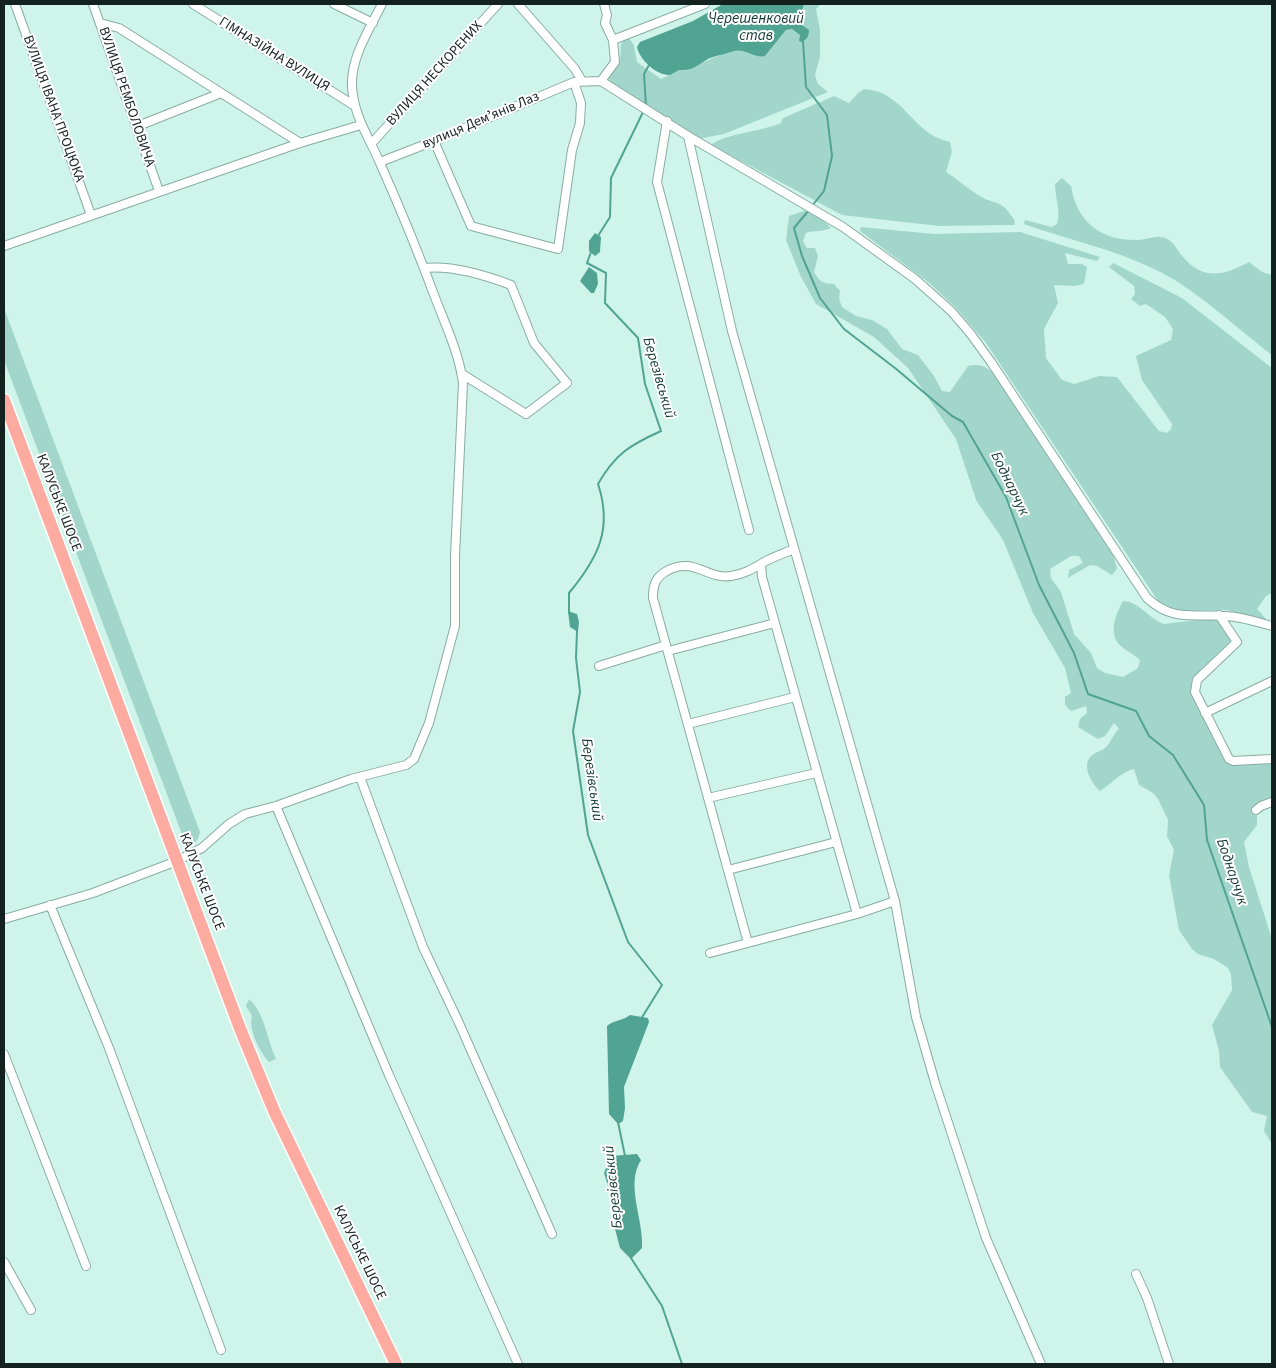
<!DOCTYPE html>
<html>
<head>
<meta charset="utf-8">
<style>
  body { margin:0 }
  #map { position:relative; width:1276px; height:1368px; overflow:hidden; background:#cff5eb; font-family:"Source Sans 3",sans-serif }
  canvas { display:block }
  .frame { position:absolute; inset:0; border:5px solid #14221f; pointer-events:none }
</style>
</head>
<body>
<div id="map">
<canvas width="1276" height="1368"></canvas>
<div class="frame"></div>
</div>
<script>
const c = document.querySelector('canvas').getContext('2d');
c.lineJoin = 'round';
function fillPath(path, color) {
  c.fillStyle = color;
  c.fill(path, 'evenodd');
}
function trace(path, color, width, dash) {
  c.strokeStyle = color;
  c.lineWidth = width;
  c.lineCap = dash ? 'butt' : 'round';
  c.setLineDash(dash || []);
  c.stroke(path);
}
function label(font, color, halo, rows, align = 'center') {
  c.font = font + ' "Source Sans 3",sans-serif';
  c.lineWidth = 4;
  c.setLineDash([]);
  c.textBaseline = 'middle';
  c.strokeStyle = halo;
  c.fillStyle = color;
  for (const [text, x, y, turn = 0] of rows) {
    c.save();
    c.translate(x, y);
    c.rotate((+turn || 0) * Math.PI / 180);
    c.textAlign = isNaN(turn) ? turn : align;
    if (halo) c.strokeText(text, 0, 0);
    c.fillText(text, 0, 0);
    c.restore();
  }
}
fillPath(new Path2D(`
  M804,4h17l-5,5 4,21v27l-5,18 3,9 10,8 -104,42 -26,5 -88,-57 -2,-6c4,-4 10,-11 12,-17 3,-10 -4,-16 9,-21l5,7 3,17 24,17 18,-9 5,1c18,-7 35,-18 55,-21 9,0 18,8 26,6l21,-26 6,-1 8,6 -1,4 5,-13 -5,-3z
  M864,89c42,3 47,45 86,53l2,10 -6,20c11,7 21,16 32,23 19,12 21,1 37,26l-1,4 -75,1 -97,-11 -131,-70c12,-11 53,-14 70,-22l2,-5 51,-22 15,7 9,-10z
  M1062,178l9,8c6,37 31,55 68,54 10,-1 20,-7 30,0 6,4 10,13 15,18 20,23 41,17 65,4l13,10 10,3v80c-37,-28 -77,-67 -118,-86 -43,-21 -86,-29 -130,-45l1,-4 27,7 5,-3c4,-14 -2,-25 -2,-40z
  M804,211l15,5 12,12c-9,4 -16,2 -25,5l-3,8 4,7h8l3,8 -4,16c5,9 9,12 20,12l6,7 -1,8 3,8 14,9 16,4 15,9 15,20 16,6 16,21 8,15 8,1 18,-26c20,-5 28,11 40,24l103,155 6,24 -5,6 -15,-9 -7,-1 -22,13 1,-8 14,-7 -4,-7h-8l-21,13 1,9 10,14 13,42 17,19 6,15 8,5 18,4 15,-9 2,-8c-6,-6 -13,-8 -19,-14 -14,-12 -5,-32 2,-45 16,0 26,18 41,23l48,-6 7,4 15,21 -41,46 32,69 47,3v43l-12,4 -3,5v12l-13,17 5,25 23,72v205l-8,-13 3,-15 -15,-4 -32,-45 -1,-16 -7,-26 20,-35 -1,-15 -3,-7 -14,-9 -16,-5 -6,-5 -13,-19 -10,-55 5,-25 -7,-14 1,-16 -10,-21 -5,-6 -14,-8 -5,-16c-13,3 -23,15 -34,22 -8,-7 -19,-25 -9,-35 4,-4 11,-5 14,-8 6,-5 8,-14 14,-19l-5,-6 -9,13 -7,3 -20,-12 2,-8 7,-6 -1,-7 -15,5 -6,-6v-8l6,-4 -6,-25 -32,-55 -30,-73 -27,-40 -20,-61 -48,-71 -34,-31 -58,-33 -15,-27 -15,-37 3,-24z
  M861,227l73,7 86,-2 80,25 -3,4 -32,-8 3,11h14l5,3 -3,17 -10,2 -20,-1 4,18 -14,26 2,29 16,22 12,4 25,-8 18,1 42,54 8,2 4,-4 1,-5 -30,-44 -6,-24 35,-16 2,-11 -8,-12 -19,-13 -6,2 -9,-7 4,-5 -1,-8 -25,-19 4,-4 69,35 90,70v225l-6,3 -9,13 10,11 -2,1 -38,-11 -45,1 -12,-2 -10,-5 -174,-261 -31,-36 -27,-25 -68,-51z
  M4,308l196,524c-2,8 -4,13 -13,13l-4,-8 -179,-477z
  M249,999c16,14 18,41 27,60l-7,3c-9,-10 -21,-32 -17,-46l-6,-10z`), '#a3d6ca');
fillPath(new Path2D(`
  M723,4h81l-5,19 10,7c0,6 -2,9 -7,12l-3,-1 1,-6 -8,-6 -6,1 -21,26c-10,3 -19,-8 -31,-5 -5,2 -23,6 -26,8 -10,6 -18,13 -29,11l-9,5c-13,1 -31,-16 -33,-28l3,-5 53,-21z
  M595,233l6,4 -1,15 -5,4 -6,-5v-10z
  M589,267l8,6 1,11 -4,9h-3l-11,-12z
  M568,611l9,3 2,8 -1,10 -8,-5z
  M630,1015l18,3 1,4 -25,65 1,21 -2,13 -5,3 -9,-10 -2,-88c7,-6 15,-5 23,-11z
  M637,1154l4,6c-16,25 3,60 1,88l-11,11 -11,-11 -7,-27 1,-16 -10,-32 7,-17z`), '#51a392');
trace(new Path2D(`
  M803,41l3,46 21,28 5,41 -8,35 -12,15
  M646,106l-2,-32 5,-9
  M809,210l-15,18 8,28 18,42 24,31 51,39 57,48 11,6 43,75 33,88 35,68 14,41 48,17 13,25 24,19 31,50 3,35 65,187
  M598,236l12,-19 1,-39 33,-68
  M569,613v-20c29,-35 44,-64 29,-109 17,-30 32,-39 63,-53l-16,-47 -7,-46 -33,-35 1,-30 -19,-10 4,-11
  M577,631l-1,27 4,34 -7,39 15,104 40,107 34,43 -21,34
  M618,1122l7,34
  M631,1258l31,48 20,58`), '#51a392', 2);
const street = new Path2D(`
  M15,4l76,211
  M93,4l66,187
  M193,4l162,102
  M334,4l39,19
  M518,4l57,65 7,12
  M100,23l19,5 181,115
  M613,40l92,-36
  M601,81l14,-19 -2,-22 -8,-17 2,-8 -3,-11
  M667,121l-10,61 92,348
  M138,131l5,-7 78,-31
  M688,136l44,195 163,570 21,116 20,69 50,152 55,126
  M434,141l37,85 87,23 14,-99 8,-27 1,-20 -7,-21
  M371,144l127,-140
  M380,162l54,-21 140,-59 27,-1 87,55 155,91 72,52 36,32 19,22 21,29 156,236c27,25 48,15 80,18 15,1 30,6 45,10
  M4,246l296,-103 61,-18
  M424,268c29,-3 61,7 87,17l23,58 33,40 -41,31 -64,-40
  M761,564l1,13 95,337
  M1219,615l18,27 -40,38 -2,12 34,67 4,2 39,-2
  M668,651l107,-28
  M599,666l67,-21
  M1205,713l67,-32
  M688,724l107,-27
  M360,777l63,170 36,76 93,211
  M708,798l108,-25
  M276,806l113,269 129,289
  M1256,810l5,-4 11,-4
  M728,870l108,-28
  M50,905l59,143 112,302
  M4,919l89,-26 84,-32 25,-13 27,-24 16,-10 31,-8 75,-27 55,-14 8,-6 15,-36 26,-97v-70l8,-173c-4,-29 -16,-55 -27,-83 -17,-46 -36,-92 -56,-137 -11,-26 -27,-48 -28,-78 -1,-28 18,-57 30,-81
  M748,943l-95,-345c0,-12 2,-20 12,-26 28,-17 42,8 66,4 14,-2 23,-8 35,-15 9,-5 19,-8 28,-12
  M710,953l147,-39 38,-13
  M4,1054l82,212
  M4,1262l27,48
  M1136,1274l11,24 22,66`);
const primary = new Path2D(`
  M4,400l237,631 33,80 122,253`);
trace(street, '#88aca3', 10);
trace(primary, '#fff', 15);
trace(street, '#fff', 8);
trace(primary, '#fdaba0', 12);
label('14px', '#14221f', '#fff', [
  ["ГІМНАЗІЙНА ВУЛИЦЯ",274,55,32],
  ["ВУЛИЦЯ НЕСКОРЕНИХ",435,74,-48],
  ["ВУЛИЦЯ РЕМБОЛОВИЧА",126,97,71],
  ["ВУЛИЦЯ ІВАНА ПРОЦЮКА",53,109,70],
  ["вулиця Демʼянів Лаз",481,121,-23],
  ["КАЛУСЬКЕ ШОСЕ",58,503,69],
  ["КАЛУСЬКЕ ШОСЕ",201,882,69],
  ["КАЛУСЬКЕ ШОСЕ",359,1253,64]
]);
label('italic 15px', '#133a33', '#fff', [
  ["Черешенковий",756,20],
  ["став",756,37],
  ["Березівський",658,378,74],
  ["Боднарчук",1009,484,64],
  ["Березівський",591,780,82],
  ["Боднарчук",1231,872,71],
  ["Березівський",614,1187,-96]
]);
</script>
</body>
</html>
